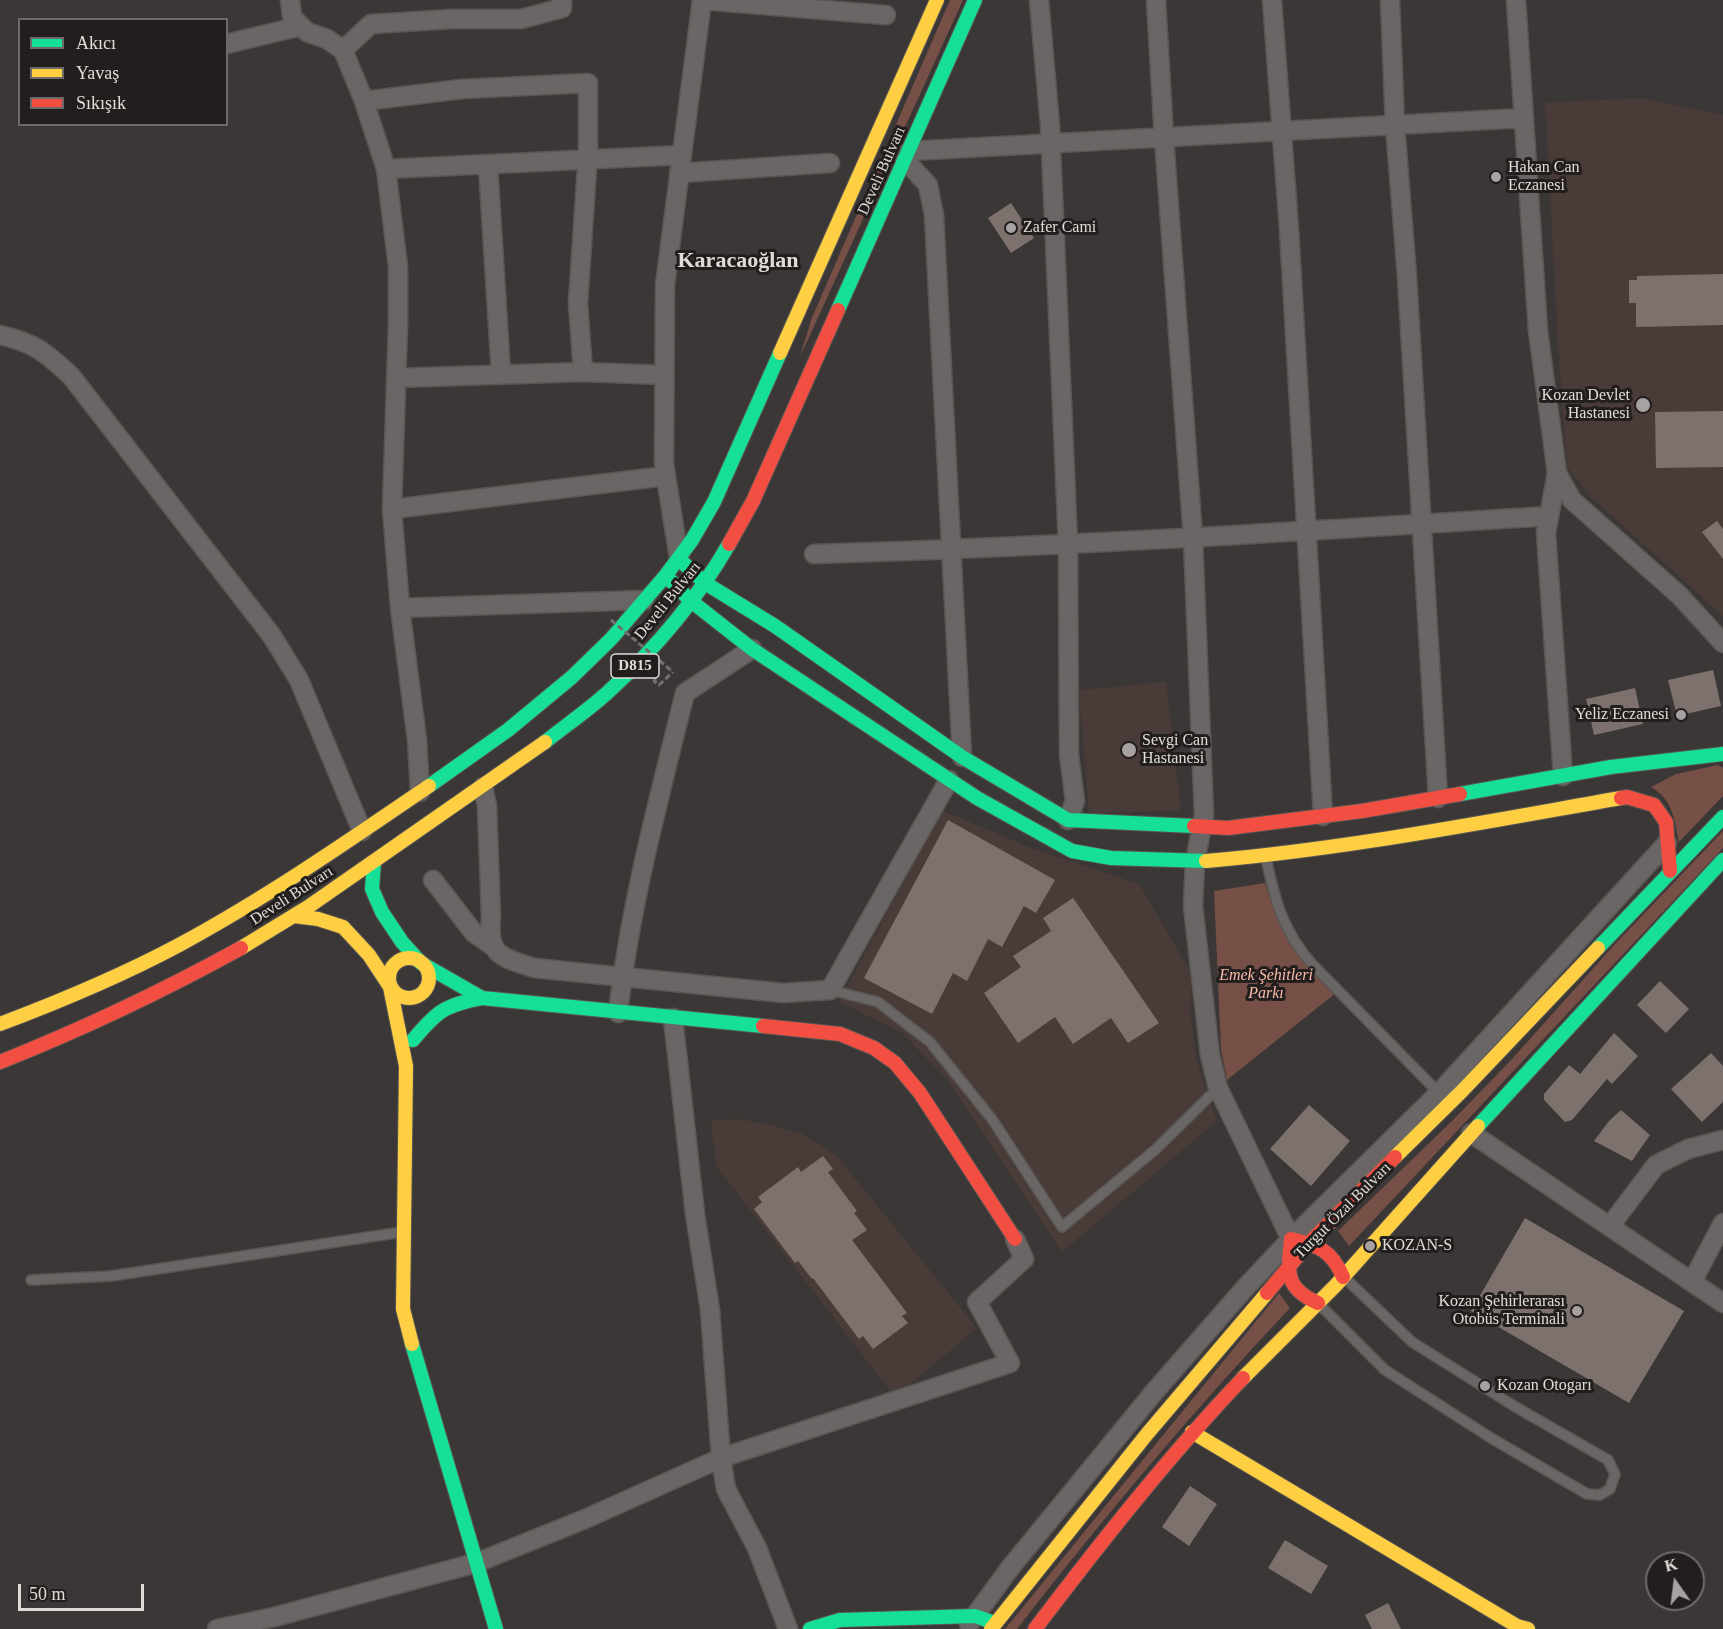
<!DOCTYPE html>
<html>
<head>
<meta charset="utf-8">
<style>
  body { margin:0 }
  #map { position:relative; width:1723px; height:1629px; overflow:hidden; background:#3b3736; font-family:Georgia,serif }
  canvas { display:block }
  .legend { position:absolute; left:18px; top:18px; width:210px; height:108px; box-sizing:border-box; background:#221e1d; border:2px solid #6e6a69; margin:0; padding:8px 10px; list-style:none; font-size:18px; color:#e1dcda }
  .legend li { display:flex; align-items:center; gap:12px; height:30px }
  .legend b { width:30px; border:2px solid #6e6a69 }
  .north { position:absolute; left:1645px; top:1551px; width:60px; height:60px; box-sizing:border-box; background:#221e1d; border:2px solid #6e6a69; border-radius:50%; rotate:346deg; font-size:16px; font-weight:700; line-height:24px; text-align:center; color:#e1dcda }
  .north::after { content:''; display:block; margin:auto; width:21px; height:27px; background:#a7a2a1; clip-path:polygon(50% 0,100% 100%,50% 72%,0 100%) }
  .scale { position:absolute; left:18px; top:1584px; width:126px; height:27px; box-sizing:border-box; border:3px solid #e1dcda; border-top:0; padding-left:8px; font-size:18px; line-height:21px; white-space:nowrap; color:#e1dcda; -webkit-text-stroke:4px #221e1d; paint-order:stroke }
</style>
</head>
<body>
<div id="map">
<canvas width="1723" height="1629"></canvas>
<ul class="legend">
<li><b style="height:8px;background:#16e098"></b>Akıcı</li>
<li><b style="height:8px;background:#ffcf43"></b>Yavaş</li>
<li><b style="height:8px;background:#f24e42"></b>Sıkışık</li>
</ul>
<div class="north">K</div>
<div class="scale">50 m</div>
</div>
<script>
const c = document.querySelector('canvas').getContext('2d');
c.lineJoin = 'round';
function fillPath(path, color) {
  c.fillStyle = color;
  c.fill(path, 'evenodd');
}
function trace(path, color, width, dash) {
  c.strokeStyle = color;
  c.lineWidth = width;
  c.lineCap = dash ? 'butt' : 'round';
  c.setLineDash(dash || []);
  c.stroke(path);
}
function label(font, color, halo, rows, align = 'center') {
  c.font = font + ' Georgia,serif';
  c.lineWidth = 6;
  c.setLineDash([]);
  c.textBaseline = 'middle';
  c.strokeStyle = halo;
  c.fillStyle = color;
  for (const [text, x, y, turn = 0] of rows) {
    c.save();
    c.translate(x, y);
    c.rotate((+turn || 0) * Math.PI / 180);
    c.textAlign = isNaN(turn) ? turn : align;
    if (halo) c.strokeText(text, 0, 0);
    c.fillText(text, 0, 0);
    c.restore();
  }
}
fillPath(new Path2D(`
  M1640,98l83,17v501l-132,-119 -24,-30 -9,-124 -13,-240z
  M1166,682l15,128 -92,4 -10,-124z
  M942,810l84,36 113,38 54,92 -3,34 6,50 21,61 -155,131 -115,-173 -46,-47 -62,-30z
  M738,1119l33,6 31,9 33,20 142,174 -82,69 -179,-231 -5,-46z`), '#493b38');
fillPath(new Path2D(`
  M950,0h13l-163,357 11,-37z
  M1718,765l5,3v28l-44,46c-6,-25 -5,-41 -28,-55l25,-13z
  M1723,831v17l-374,398 -11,-15 115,-111 58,-60 105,-117z
  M1265,883l13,37 21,32 38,40 -110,88 -6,-31 -7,-158z
  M1279,1293l11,15c-97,103 -187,210 -273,321h-12z`), '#765046');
fillPath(new Path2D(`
  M1011,203l23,35 -23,15 -23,-35z
  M1723,274v51l-87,2v-24h-7v-23h8v-4z
  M1723,411v56l-67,1 -1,-56z
  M1717,521l6,8v30l-21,-27z
  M1713,670l8,36 -44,10 -9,-36z
  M1635,688l8,36 -49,11 -8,-36z
  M948,820l107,60 -19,33 -12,-7 -22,41 -14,-8 -21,42 -14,-8 -21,41 -68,-36z
  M1073,898l86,125 -31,20 -17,-25 -38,26 -18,-27 -37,26 -34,-50 37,-26 -8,-11 38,-25 -8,-13z
  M1660,981l29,28 -23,24 -29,-28z
  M1614,1033l24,23 -26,28 -5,-5 -35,41 -7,2 -21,-22v-6l25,-29 11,9z
  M1711,1053l12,13v36l-21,20 -31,-33z
  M1309,1105l41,36 -39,45 -41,-37z
  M1621,1110l29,25 -18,26 -38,-20 15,-20z
  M823,1156l10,13 -5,3 29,39 -3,2 13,17 -15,10 55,73 -5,3 6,7 -35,26 -10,-13 -4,3 -46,-61 -1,1 -14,-18 -3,2 -41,-54 8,-7 -4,-5 40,-30 3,5z
  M1525,1218l159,93 -55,92 -158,-92z
  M1190,1486l27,18 -28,42 -27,-19z
  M1285,1540l43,26 -17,28 -43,-26z
  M1388,1603l13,26h-29l-7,-14z`), '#7d716e');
const lane = new Path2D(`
  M1266,858c9,43 17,73 46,106l127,129
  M830,990l48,12 52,40 62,77 70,108 94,-78 62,-61
  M31,1280l80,-4 291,-44
  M1320,1305l65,65 106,68 96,56 13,1 10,-6 5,-15 -7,-14 -94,-54 -102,-64 -66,-63`);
const street = new Path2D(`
  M290,0l2,17 15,15 20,7 16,11 21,51 22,68 12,98v57l-6,185 8,99 17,132 3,52
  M702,0l184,15
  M1039,0l11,126 18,418 1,211 6,46 -7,19
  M1156,0l8,138 29,400 11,277 -9,47 -2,44 17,149 8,33 73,151
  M1272,0l17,229 34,587
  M1390,0l5,125 12,152 31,521
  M1516,0l22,331 19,142 15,27 107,95 44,48
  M226,44l75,-18
  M343,50l28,-26 81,-5h69l41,-11v-8
  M364,101l98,-12 126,-6v70l-10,150 5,69
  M909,151l615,-33
  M905,160l23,25 6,30 28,542
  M488,165l13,209
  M386,169l296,-14
  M679,173l151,-10
  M0,335c35,8 45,17 71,41l201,260 27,44 63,151
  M396,378l187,-6 81,3
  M1557,473l-11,60 17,243
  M392,509l274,-33
  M814,554c246,-7 490,-23 735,-38
  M679,558l-15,-94 1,-179 37,-285
  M400,608l245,-8
  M483,787l4,19 4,111c-4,39 10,40 43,51l249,25 47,-3 119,-210
  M433,880l41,53 20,14
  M618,1013c12,-108 41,-215 67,-320l67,-44
  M673,1018l22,196 15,96 11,148 5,31 31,59 31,81
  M1471,1133l252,170
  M1610,1226l46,-61 32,-16 35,-9
  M1692,1282l31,-59
  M969,1624l41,-56 145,-177 90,-103 46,-49 148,-146 228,-250
  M217,1629l57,-12 202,-54 109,-44 136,-61 289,-95 -33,-61 47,-43 -9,-20`);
const fast = new Path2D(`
  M838,310l137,-310
  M679,559l26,24 70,43 187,131 106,63 126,6
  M666,576l25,25 61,48 225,149 95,53 39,7 95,3
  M545,742c20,-16 42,-31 62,-49 47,-43 90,-93 122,-149
  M429,786l79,-56 64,-53 39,-38 55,-64 26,-35 22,-38 66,-149
  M1460,794l151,-27 112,-13
  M374,862l-2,27 10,23 20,30 19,21 61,35c-37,7 -45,13 -69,42
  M1598,948l125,-131
  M482,998l281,28
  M1478,1126l245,-266
  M412,1344l84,285
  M810,1629l30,-9 135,-4 20,7`);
const slow = new Path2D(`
  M780,353l157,-353
  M1206,861c140,-12 278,-39 415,-63
  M294,916l24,3 25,8 26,28 21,32 16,79 -3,243 9,35
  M241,948l67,-41 237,-165
  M389 978a20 20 0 1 1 40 0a20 20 0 1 1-40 0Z
  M0,1024c61,-23 121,-48 179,-79 87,-47 168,-103 250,-159
  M1395,1157l67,-66 136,-143
  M1243,1378l93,-93 142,-159
  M1192,1432l325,194 11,3
  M991,1629l156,-195 120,-141`);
const jam = new Path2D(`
  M729,544l24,-43 85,-191
  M1621,798l6,-1 27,8 12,17 4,49
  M1194,826l34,2 134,-17 98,-17
  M763,1026l77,8 34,14 21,15 25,30 95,146
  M0,1062c83,-33 163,-71 241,-114
  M1267,1293l41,-49 87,-87
  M1318,1303c-34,-15 -30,-31 -27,-64 27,7 40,10 52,38
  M1035,1629c66,-87 133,-172 208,-251`);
trace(lane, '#585553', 12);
trace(street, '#585553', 21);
trace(fast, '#585553', 16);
trace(slow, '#585553', 16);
trace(jam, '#585553', 16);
trace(new Path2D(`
  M656,679l-2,2 5,4 14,-13`), '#726f6f', 3, [6, 3]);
trace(lane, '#696665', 9);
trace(street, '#696665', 18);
trace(fast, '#16e098', 14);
trace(slow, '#ffcf43', 14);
trace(jam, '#f24e42', 14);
trace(new Path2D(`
  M611,620l62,52`), '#726f6f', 3, [6, 3]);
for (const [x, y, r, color] of [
  [1496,177,6,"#a7a2a1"],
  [1011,228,6,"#a7a2a1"],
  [1643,405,8,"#a7a2a1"],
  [1681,715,6,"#a7a2a1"],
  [1129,750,8,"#a7a2a1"],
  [1370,1246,6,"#a7a2a1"],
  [1577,1311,6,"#a7a2a1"],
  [1485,1386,6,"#a7a2a1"]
]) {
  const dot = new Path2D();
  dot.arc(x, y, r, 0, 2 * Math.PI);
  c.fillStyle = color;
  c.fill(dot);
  trace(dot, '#221e1d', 2);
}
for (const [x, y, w] of [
  [635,666,48]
]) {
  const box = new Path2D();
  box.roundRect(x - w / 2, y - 12, w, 24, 4.5);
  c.fillStyle = '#221e1d';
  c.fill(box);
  trace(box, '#e1dcda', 1.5);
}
label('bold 15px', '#e1dcda', null, [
  ["D815",635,666]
]);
label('16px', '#e1dcda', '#221e1d', [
  ["Hakan Can",1508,168],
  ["Eczanesi",1508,186],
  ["Zafer Cami",1023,228],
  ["Kozan Devlet",1630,396,"right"],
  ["Hastanesi",1630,414,"right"],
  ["Yeliz Eczanesi",1669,715,"right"],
  ["Sevgi Can",1142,741],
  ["Hastanesi",1142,759],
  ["KOZAN-S",1382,1246],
  ["Kozan Şehirlerarası",1565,1302,"right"],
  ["Otobüs Terminali",1565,1320,"right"],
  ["Kozan Otogarı",1497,1386]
], 'left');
label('16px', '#e1dcda', '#221e1d', [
  ["Develi Bulvarı",882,171,-66],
  ["Develi Bulvarı",668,601,-51],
  ["Develi Bulvarı",292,896,-33],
  ["Turgut Özal Bulvarı",1343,1211,-45]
]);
label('italic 16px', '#f9baa9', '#221e1d', [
  ["Emek Şehitleri",1266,976],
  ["Parkı",1266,994]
]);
label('bold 22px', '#e1dcda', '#221e1d', [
  ["Karacaoğlan",738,261]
]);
</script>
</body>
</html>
